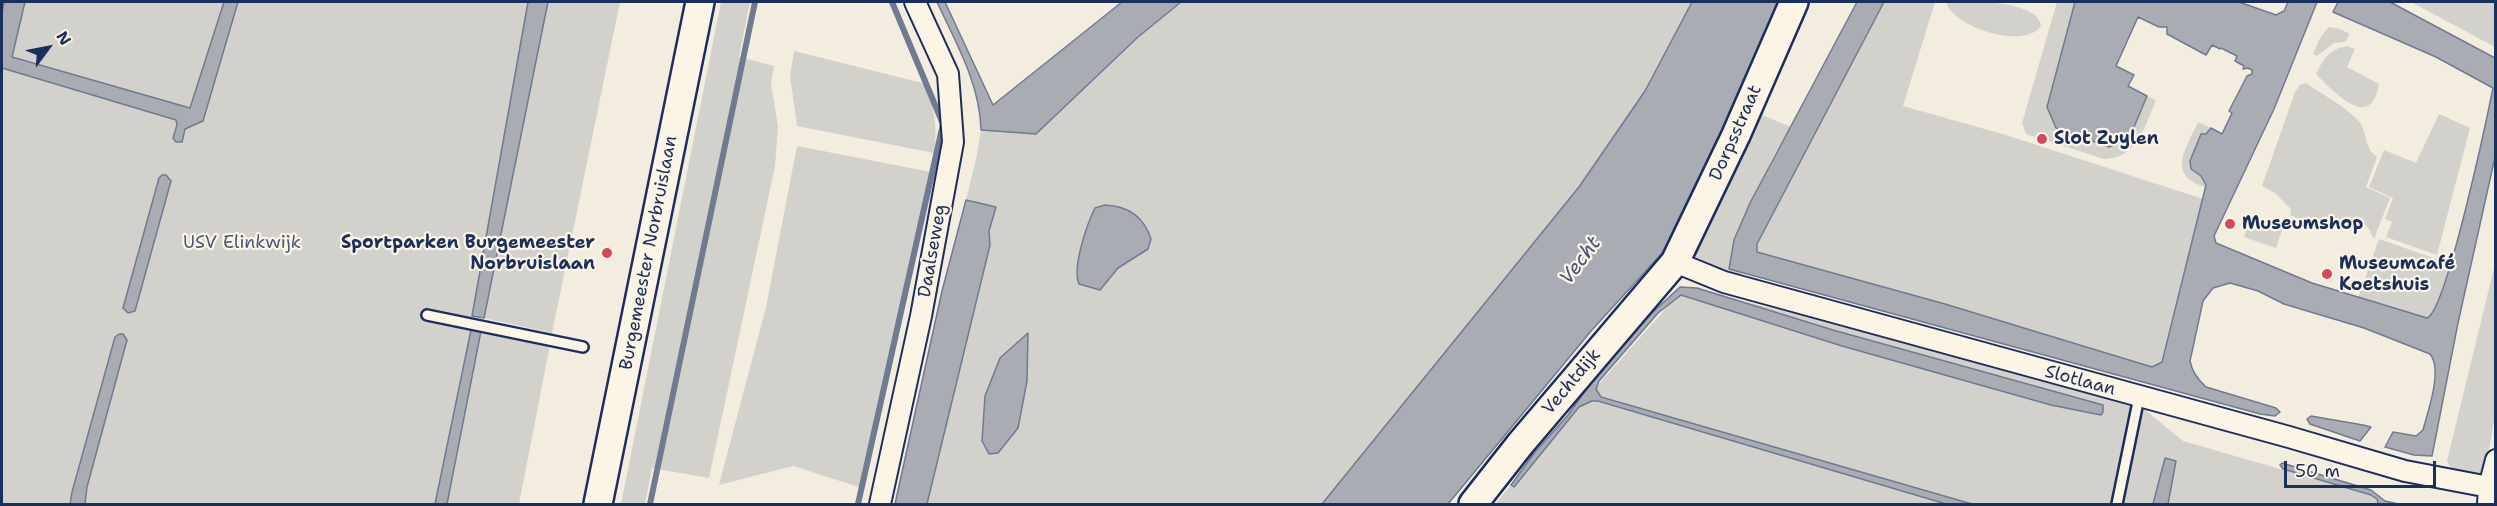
<!DOCTYPE html>
<html>
<head>
<meta charset="utf-8">
<style>
  body { margin:0 }
  #map { position:relative; width:2497px; height:506px; overflow:hidden; background:#f3ede0; font-family:"Shantell Sans",sans-serif }
  canvas { display:block }
  .frame { position:absolute; inset:0; border:3px solid #1b2f5e; pointer-events:none }
  .north { position:absolute; left:18px; top:18px; width:60px; height:60px; -webkit-text-stroke:4px #fcf5e5; paint-order:stroke; rotate:58deg; font-size:16px; font-weight:700; line-height:24px; text-align:center; color:#1b2f5e }
  .north::after { content:''; display:block; margin:auto; width:21px; height:27px; background:#1b2f5e; clip-path:polygon(50% 0,100% 100%,50% 72%,0 100%) }
  .scale { position:absolute; left:2284px; top:461px; width:152px; height:27px; box-sizing:border-box; border:3px solid #1b2f5e; border-top:0; padding-left:8px; font-size:18px; line-height:21px; white-space:nowrap; color:#1b2f5e; -webkit-text-stroke:4px #fcf5e5; paint-order:stroke }
</style>
</head>
<body>
<div id="map">
<canvas width="2497" height="506"></canvas>
<div class="frame"></div>
<div class="north">N</div>
<div class="scale">50 m</div>
</div>
<script>
const c = document.querySelector('canvas').getContext('2d');
c.lineJoin = 'round';
function fillPath(path, color) {
  c.fillStyle = color;
  c.fill(path, 'evenodd');
}
function trace(path, color, width, dash) {
  c.strokeStyle = color;
  c.lineWidth = width;
  c.lineCap = dash ? 'butt' : 'round';
  c.setLineDash(dash || []);
  c.stroke(path);
}
function label(font, color, halo, rows, align = 'center') {
  c.font = font + ' "Shantell Sans",sans-serif';
  c.lineWidth = 4.5;
  c.setLineDash([]);
  c.textBaseline = 'middle';
  c.strokeStyle = halo;
  c.fillStyle = color;
  for (const [text, x, y, turn = 0] of rows) {
    c.save();
    c.translate(x, y);
    c.rotate((+turn || 0) * Math.PI / 180);
    c.textAlign = isNaN(turn) ? turn : align;
    if (halo) c.strokeText(text, 0, 0);
    c.fillText(text, 0, 0);
    c.restore();
  }
}
fillPath(new Path2D(`
  M2,2h526l-57,328 -36,174h-433z
  M548,2h72l-68,331 -68,-15z
  M721,2h29l-11,55 35,9 -3,17 7,44 -3,39 -66,312 -57,-10 -7,36h-24z
  M1181,2h511l-47,89 -66,96 -257,317h-395l63,-259 -1,-14 7,-23 -30,-8 11,-45 4,-25 55,3 102,-96zM1105,205c23,1 39,12 46,34 -31,33 -30,29 -73,26l11,-46 6,-11z
  M1884,2h51l-32,104 103,29 197,64 -42,163 -9,5 -207,-63 -188,-52 -1,-8z
  M1946,2c24,-1 92,-2 95,24 -17,24 -87,2 -95,-24z
  M2057,2h18l-28,105 85,25 15,-36 9,4c-11,26 -19,59 -52,59l-78,-25 -4,-11z
  M2411,2h84v45z
  M2329,27l11,2 10,5 -5,8 -11,1 -17,13 -4,-2 7,-16z
  M2347,46l8,3 -8,18 32,17c-2,7 -3,16 -10,21 -14,11 -44,-22 -53,-31 8,-16 13,-25 31,-28z
  M794,51l132,33c8,24 12,44 8,69l-137,-27 -7,-50z
  M2306,83c16,11 36,22 50,35 13,13 7,30 21,39l-11,30 24,11 -16,41 -5,-10 -8,-9h-24l-21,6 -26,-11 1,-6 -16,-16 -13,-7 33,-94 5,-7z
  M1757,113l34,14 -18,30 -39,83 -1,31 9,2 -5,7c-18,-8 -42,-12 -44,-33z
  M2439,114l31,14 -33,127 -51,-18 6,-15 -7,-3 8,-21 -24,-11 15,-37 32,13z
  M2198,122l13,6 -5,6 -15,35 10,7 5,9 -1,2c-39,-12 -19,-38 -7,-65z
  M797,146l134,26 -69,316 -69,-22 -74,19 47,-178z
  M2252,216l30,14 -6,18 -32,-11z
  M2379,239l72,25 -14,43 -7,11 -72,-20z
  M2495,264v151l-11,63 -32,-8 -5,-9z
  M1685,287l123,30 331,88 44,36 194,56 -1,7h-881l47,-56z
  M481,331l69,14 -31,159h-72z`), '#d3d1cc');
const water = new Path2D(`
  M4,2h21l-13,55 178,51 34,-106h14l-35,119 -18,8 -3,13h-6l-3,-4 4,-13 -1,-5 -174,-52v-54z
  M528,2h20l-64,316 -12,-2z
  M937,2h8l48,103 129,-103h59l-43,35 -102,97 -55,-4c-1,-46 -25,-87 -44,-128z
  M1692,2h90l-87,194 -31,55 -73,80 -143,173h-126l257,-317 66,-96z
  M1857,2h27l-127,242v8l188,52 207,63 10,-5 44,-177 -5,-9 -10,-7 -1,-8 11,-27h5l5,-6 11,6 10,-21 -3,-2 18,-35 5,-2v-4l-4,-2 -5,1 1,-3 -9,-5 2,-5 -16,-8 -1,1 -8,-4 -6,10 -39,-21v-7h-8l-21,-10 -22,49 18,9 -6,11 19,10 -15,36 -10,10 -13,5 -53,-19 -9,-21 28,-105h164l37,13 8,-4 4,-9h29l-43,107 -60,127 2,7 96,40 115,35c19,-6 60,-200 66,-230l-57,-31 -103,-45 5,-10h52l105,56v99l-37,166 -26,133 -18,-1 -29,-8 8,-15 23,4 7,-6c5,-19 20,-60 7,-76l-66,-26 -80,-24 -26,-13 -28,-8 -17,5 -10,13 -13,60c2,11 7,18 16,26l70,21 4,4 -5,4 -15,-2 -531,-145 5,-29 16,-37z
  M162,175h4l5,6 -36,130 -7,2 -5,-5 36,-130z
  M966,200l30,7 -7,24 1,14 -63,259h-32l47,-213z
  M1105,205c23,1 39,12 46,34l-3,10 -30,19 -18,22 -21,-6c-7,-17 8,-60 16,-76z
  M1680,287l17,1 136,42 270,75v7l-2,3 -50,-10 -209,-59 -161,-51 -23,18 -59,68 -3,8 5,8 371,107h-26l-348,-103h-6l-13,6 -65,80 -3,-2 24,-33 33,-37 30,-42 54,-60z
  M471,330l10,1 -34,173h-12z
  M1028,333l-1,48 -9,47 -20,25 -9,1 -7,-13 3,-45 15,-38z
  M119,334h4l4,6 -40,147 -2,17h-15l2,-12 43,-155z
  M2311,416l52,9 8,2 -11,14 -50,-17 -3,-5z
  M2165,458l11,3 -8,43h-15z
  M2282,463l89,27 14,11 13,3h-20l-1,-5 -6,-4 -88,-26 -3,-4z`);
fillPath(water, '#a9acb3');
trace(water, '#707a91', 1.5);
trace(new Path2D(`
  M650,504l105,-502
  M858,504l85,-380 -51,-122`), '#707a91', 6);
const lane = new Path2D(`
  M427,315l156,32
  M2117,504l22,-107`);
const street = new Path2D(`
  M1675,262l49,20 565,155 116,34 84,16
  M880,504l41,-188 32,-174 -5,-68 -33,-72
  M2488,504l1,-17 7,-27`);
const secondary = new Path2D(`
  M598,504l102,-502
  M1473,504l48,-61 154,-181 61,-127 58,-133`);
trace(lane, '#1b2f5e', 14);
trace(street, '#1b2f5e', 24);
trace(secondary, '#1b2f5e', 32);
trace(lane, '#fcf5e5', 9);
trace(street, '#fcf5e5', 20);
trace(secondary, '#fcf5e5', 27);
for (const [x, y, r, color] of [
  [2042,139,6,"#d1495b"],
  [2230,224,6,"#d1495b"],
  [607,253,6,"#d1495b"],
  [2327,274,6,"#d1495b"]
]) {
  const dot = new Path2D();
  dot.arc(x, y, r, 0, 2 * Math.PI);
  c.fillStyle = color;
  c.fill(dot);
  trace(dot, '#fcf5e5', 2);
}
label('18px', '#1b2f5e', '#fcf5e5', [
  ["Dorpsstraat",1736,133,-66],
  ["Daalseweg",933,251,-80],
  ["Burgemeester Norbruislaan",649,253,-79],
  ["Slotlaan",2080,381,15],
  ["Vechtdijk",1572,382,-50]
]);
label('bold 18px', '#1b2f5e', '#fcf5e5', [
  ["Slot Zuylen",2054,139],
  ["Museumshop",2242,224],
  ["Sportparken Burgemeester",595,243,"right"],
  ["Norbruislaan",595,264,"right"],
  ["Museumcafé",2339,264],
  ["Koetshuis",2339,285]
], 'left');
label('18px', '#49587a', '#fcf5e5', [
  ["USV Elinkwijk",242,243]
]);
label('italic 20px', '#465478', '#fcf5e5', [
  ["Vecht",1581,261,-53]
]);
</script>
</body>
</html>
